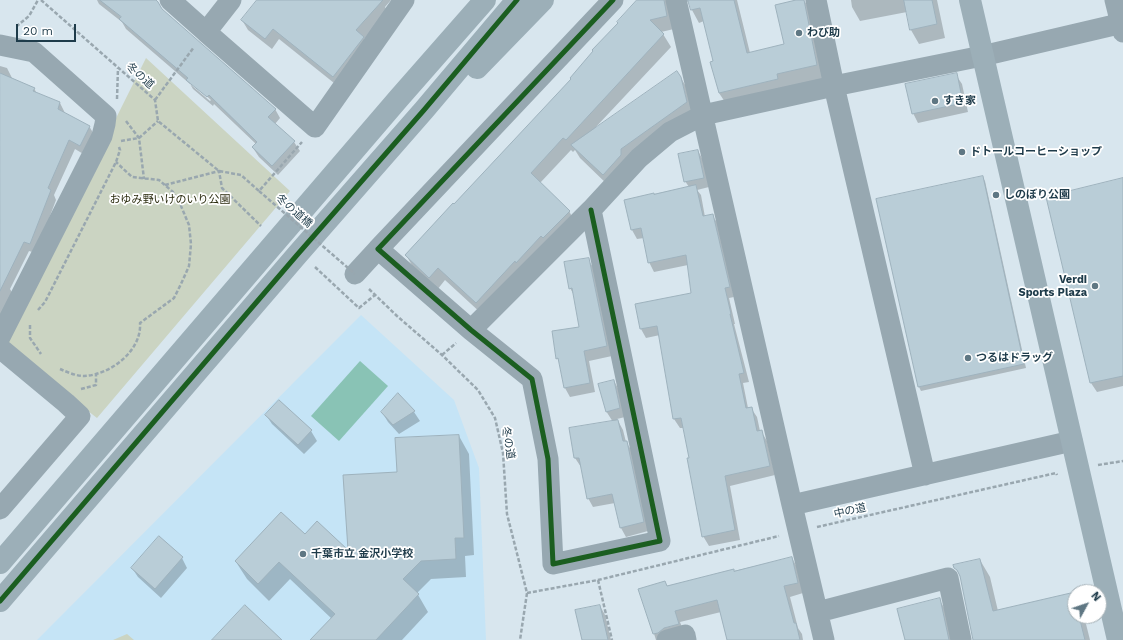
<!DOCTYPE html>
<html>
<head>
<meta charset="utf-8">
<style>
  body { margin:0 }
  #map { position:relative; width:1123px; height:640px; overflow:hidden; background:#d8e6ee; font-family:"Work Sans",sans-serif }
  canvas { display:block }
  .north { position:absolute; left:1067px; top:584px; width:40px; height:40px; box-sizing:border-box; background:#fff; border:1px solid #a5b1b7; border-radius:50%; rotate:50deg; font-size:11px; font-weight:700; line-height:16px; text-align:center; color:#1e3b4a }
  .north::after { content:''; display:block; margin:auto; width:14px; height:18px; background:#5f7783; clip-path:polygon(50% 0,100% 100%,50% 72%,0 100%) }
  .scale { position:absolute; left:16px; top:24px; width:60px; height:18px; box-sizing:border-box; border:2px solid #1e3b4a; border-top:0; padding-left:5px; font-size:12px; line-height:14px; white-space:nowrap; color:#1e3b4a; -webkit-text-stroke:3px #fff; paint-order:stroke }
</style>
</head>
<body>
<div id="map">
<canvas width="1123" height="640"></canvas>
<div class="north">N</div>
<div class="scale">20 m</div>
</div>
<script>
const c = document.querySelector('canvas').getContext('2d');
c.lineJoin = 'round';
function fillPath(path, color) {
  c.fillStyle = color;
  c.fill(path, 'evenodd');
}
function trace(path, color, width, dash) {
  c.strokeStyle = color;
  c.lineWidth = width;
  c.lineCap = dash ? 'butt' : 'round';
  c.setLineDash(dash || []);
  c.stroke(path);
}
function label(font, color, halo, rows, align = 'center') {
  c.font = font + ' "Work Sans","Noto Sans JP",sans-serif';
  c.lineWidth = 3.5;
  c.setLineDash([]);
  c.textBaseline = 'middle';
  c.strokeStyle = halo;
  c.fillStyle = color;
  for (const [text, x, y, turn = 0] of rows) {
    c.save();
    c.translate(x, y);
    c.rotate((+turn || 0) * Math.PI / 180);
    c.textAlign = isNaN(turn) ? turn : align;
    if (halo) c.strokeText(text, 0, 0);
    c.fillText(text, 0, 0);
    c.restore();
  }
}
fillPath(new Path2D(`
  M361,315l93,85 25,68 7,172h-449z`), '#c5e4f6');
fillPath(new Path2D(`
  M146,58l144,133 -193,227 -94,-73z
  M127,634l7,6h-21z`), '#cbd4c2');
fillPath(new Path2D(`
  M360,361l28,25 -49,55 -28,-25z`), '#89c3b5');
fillPath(new Path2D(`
  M97,0h57l8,10 113,99 5,9 -5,6 19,18 6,9 -22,24 -19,-18 -6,-9 3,-4 -42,-40 -1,2 -20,-17 -3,-5 20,17 1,-1 -21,-19v3l-64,-55 -4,-7 -23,-18z
  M258,0h133l-6,7 2,4 -23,28 5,9 -30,39 -60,-48 -7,10 -24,-19 -6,-10z
  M638,0h99l13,53 36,-8 15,-45h3l7,12 13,66 -97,27 -8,-12 -5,-31 -10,-41 -5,2 -7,-13 -2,-8 -9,-1 -7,28 -13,3 2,2 8,13 -77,82 87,-51 7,12 6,25 -84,72 -30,-29 -5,-8 -2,2 -2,-2 -31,33 29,28 7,13 -93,91 -38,-35 -8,10 -24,-23 -7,-12 48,-50 118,-125z
  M851,0h86l8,38 -26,6 -8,-14 -4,-18 -47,9 -8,-14z
  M0,66l7,2 5,10v1l22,9 3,6 23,9 5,10v1l24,12 6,10 -10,19 -10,-6 -21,46 2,5 -20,53 -7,-2 -19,38 6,10 -16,20z
  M956,75l6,9 6,28 -50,11 -5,-10z
  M698,151l5,9 6,27 -12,3 4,5 4,22 7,-2 6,9 16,73 -5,1 6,26h-1l15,58 -6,1 5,25h3l6,9 3,14h1l6,10 8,34 -45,11 10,54 -31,6 -6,-10 -19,-108h-4l-6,-9 -14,-84 -14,3 -5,-9 51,-36 -4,-28 -34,7 -5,-10 -5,-24 -7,1 -5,-9 22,-35 35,-8 -4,-6z
  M982,177l3,4 41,187 -105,23 -2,-4z
  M1123,179v207l-26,6 -6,-9 -44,-186z
  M588,259l6,10 18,87 -23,5 6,31 -25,5 -5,-9 -5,-25 -3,-5 23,-30 -5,-31 -5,-9z
  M614,381l5,9 6,27 -8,2 6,11 3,12 6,9 16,80 -22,6 -5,-9 -6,-25 -22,4 -5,-9 -6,-31h-1l-6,-9 -5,-29 43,-7 -7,-11z
  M398,394l16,18 6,9 -21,13 -11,-12 -6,-10z
  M279,401l32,30 6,10 -13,13 -32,-30 -6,-9z
  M459,436l10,18 5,101 -9,1 1,21 -35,2 -14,14 11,19 -26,28h-90l20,-21 -42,-40 -21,22 -22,-22 -11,-17 69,-27 44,17 49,-79z
  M182,558l5,10 -26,30 -23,-21 -6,-9z
  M792,558l6,11 5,24 -13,4 8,31 4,6 1,6h-76l-6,-28 -41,10 5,13 -17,5h-12l-16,-50 25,-8 2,4z
  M980,560l10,17 8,34 77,-14v19h9l6,24h-116l-12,-60 -7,-13z
  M939,599l10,17 5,24h-48z
  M600,606l5,9 6,25h-28z`), '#0003');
const building = new Path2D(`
  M100,0h56l2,2 4,7 114,100 -8,8 27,24 -23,25 -20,-19 5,-5 -48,-47 -2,2 -21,-17 2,-2 -69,-59 2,-2z
  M257,0h126l-27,30 8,7 -31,40 -60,-48 -8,10 -24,-19z
  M637,0h27l3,16 -17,4 14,14 -98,106 -3,-2 -32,35 39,38 -27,27 -2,-2 -25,27 -1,-2 -39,42 -38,-35 -9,10 -24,-23 48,-52 1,1 117,-125 -1,-1 23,-27 -1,-1 26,-27 -1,-1z
  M688,0h46l13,53 37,-9 -9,-39 21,-5h8l13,65 -40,9 1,5 -59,14 -9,-31 3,-1 -13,-53 -9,2z
  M904,0h28l5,24 -27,6z
  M677,71l4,6 6,25 -66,47v6l-18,20 -32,-30z
  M0,73l35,15 -2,3 27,11 -2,7 32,17 -10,20 -11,-6 -21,48 3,2 -21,54 -6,-2 -24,49z
  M957,73l6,30 -51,11 -7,-30z
  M698,150l6,28 -20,4 -6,-28z
  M983,176l41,188 -106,23 -42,-188z
  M1123,178v198l-33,7 -44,-186z
  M696,185l7,31 10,-2 17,73 -5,1 6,26h-1l14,59 -5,1 7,34 6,-1 5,24 5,-1 8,36 -45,10 10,54 -33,7 -15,-79h2l-8,-40 -8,1 -16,-93 -17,3 -5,-25 56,-11 -5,-38 -38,8 -7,-35 -10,2 -7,-30 30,-7v1z
  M589,258l18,88 -23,5 6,32 -26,5 -6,-30 -2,1 -4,-28 27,-4 -7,-39 -3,1 -5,-27z
  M614,380l6,28 -14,4 -8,-28z
  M398,393l17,18 -22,14 -12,-13z
  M279,400l33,30 -14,15 -33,-30z
  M618,420l5,21h4l17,81 -24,6 -8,-34 -25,5 -8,-41h-5l-5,-30z
  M459,435l5,103h-9l1,21 -35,2 -18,18 16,15 -43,46h-66l25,-26 -56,-52 -21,22 -23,-23 46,-49 24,22 12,-13 31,29 -5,-75 54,-3 -2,-34z
  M159,536l24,21 -28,32 -24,-21z
  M792,557l6,26 -14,3 10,37h2l4,17h-73l-10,-40 -42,11 4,13 -15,4 -6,5 -5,1 -15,-45 27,-8 2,5 67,-17v2z
  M980,559l13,52 82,-19v24h4l6,24h-112l-13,-64 -3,-6 -3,-2 -1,-3z
  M940,598l9,42h-44l-8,-31z
  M245,605l37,35h-70z
  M600,605l8,35h-26l-7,-30z`);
fillPath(building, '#b9cdd7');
trace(building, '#9eb2bd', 1);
trace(new Path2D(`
  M41,0l114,100 3,21 61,50 22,4 18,16 43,-49
  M16,26h1l12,-10 9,-16
  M117,99l1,-31
  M155,100l39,-53
  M126,121l13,17 5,41
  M121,141l18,-3 19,-17
  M165,185l54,-14 3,17 39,38
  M315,267l44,41 16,-13
  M369,289l28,27 45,39 36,35 17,28 8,35 4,61 20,79 -7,47
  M38,310l7,-8 71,-140 4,-12 -1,-3
  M30,325v13l11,16
  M442,355l14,-12
  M60,369c7,3 16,7 24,7 26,-1 58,-25 56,-53l34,-25 7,-14 8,-18 2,-22 -2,-19 -8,-19 -8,-14 -14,-12 -27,-3 -16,-15
  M81,389l15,-4v-12
  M1098,465l25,-4
  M817,527l239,-54 1,2
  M598,580l14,60
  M527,593l71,-13 181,-44`), '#99a7af', 2.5, [4, 2]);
trace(new Path2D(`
  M170,0l36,32
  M231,0l-25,32 109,95 89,-127
  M676,0l116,505 32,135
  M816,0l18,86 91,389
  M1115,0l8,32
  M0,45l34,7 72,64 -1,8 -3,12 -102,201
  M591,210l69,331 -107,23 -5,-105 -16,-80 -61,-49 -93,-81 235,-249
  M355,274l23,-25
  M471,330l120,-120 48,-52 31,-26 33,-17 131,-29 148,-30 141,-33
  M0,348l66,55 14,13 -80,93
  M792,505l280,-64
  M818,612l130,-34 13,62
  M667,640l18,-5 1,5`), '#97a8b1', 21);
trace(new Path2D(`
  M970,0l148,640
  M477,68l66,-68
  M0,563l399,-465 86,-98
  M0,601l297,-346 127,-145 93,-110`), '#9cafb8', 22);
trace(new Path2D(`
  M259,191l96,83`), '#99a7af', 2.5, [4, 2]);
trace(new Path2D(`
  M591,210l69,331 -107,23 -5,-105 -16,-80 -61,-49 -93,-81 235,-249
  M0,601l297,-346 127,-145 93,-110`), '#1b5e20', 5);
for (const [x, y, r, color] of [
  [799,33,4,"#5f7783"],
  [935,101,4,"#5f7783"],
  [962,152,4,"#5f7783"],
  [996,195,4,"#5f7783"],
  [1095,286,4,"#5f7783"],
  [968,358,4,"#5f7783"],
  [303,554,4,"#5f7783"]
]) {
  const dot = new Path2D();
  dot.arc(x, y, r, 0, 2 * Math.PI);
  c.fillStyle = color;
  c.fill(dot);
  trace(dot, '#fff', 1.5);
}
label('bold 11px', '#1e3b4a', '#fff', [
  ["わび助",807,33],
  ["すき家",943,101],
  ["ドトールコーヒーショップ",970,152],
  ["しのぼり公園",1004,195],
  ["Verdi",1087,280,"right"],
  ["Sports Plaza",1087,293,"right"],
  ["つるはドラッグ",976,358],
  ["千葉市立 金沢小学校",311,554]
], 'left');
label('11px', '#1e3b4a', '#fff', [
  ["冬の道",140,76,41],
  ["冬の道橋",294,211,41],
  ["冬の道",508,443,80],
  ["中の道",850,511,-13]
]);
label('11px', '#2a2b0e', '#fff', [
  ["おゆみ野いけのいり公園",170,200]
]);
</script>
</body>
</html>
